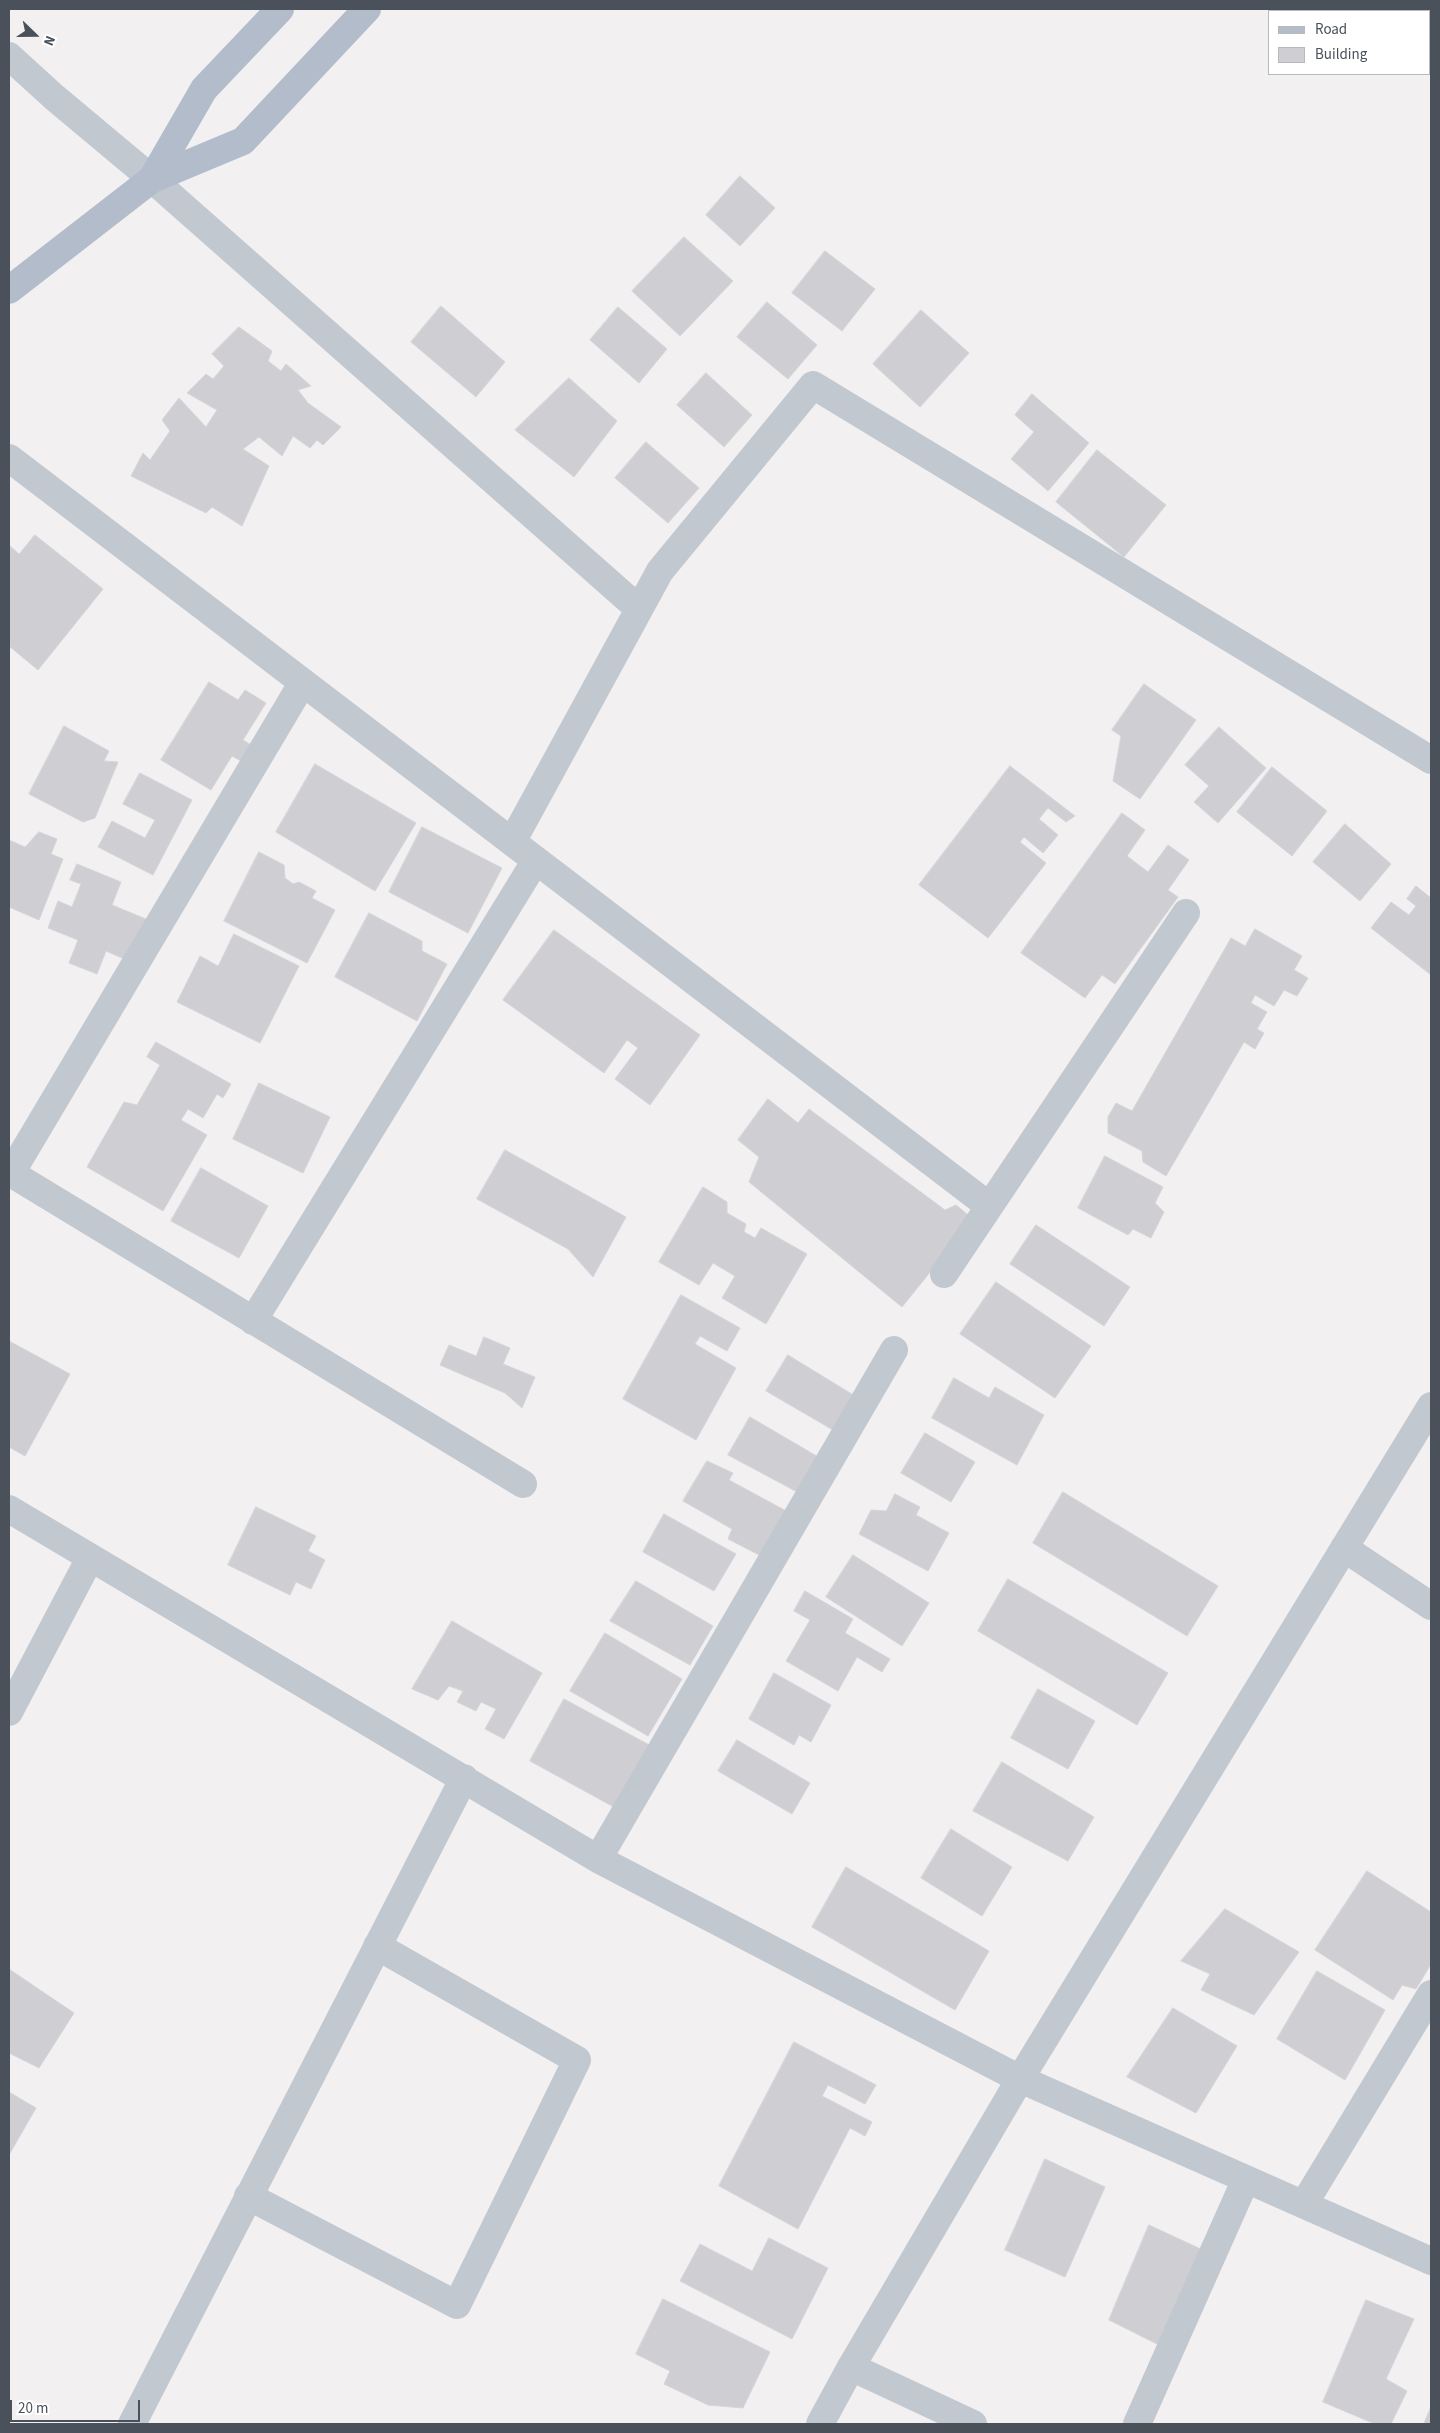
<!DOCTYPE html>
<html>
<head>
<meta charset="utf-8">
<style>
  body { margin:0 }
  #map { position:relative; width:1440px; height:2433px; overflow:hidden; background:#f2f0f0; font-family:"Source Sans 3",sans-serif }
  canvas { display:block }
  .frame { position:absolute; inset:0; border:10px solid #4a515b; pointer-events:none }
  .legend { position:absolute; left:1268px; top:10px; width:162px; height:65px; box-sizing:border-box; background:#fff; border:1px solid #b7b9bd; margin:0; padding:6px 9px; list-style:none; font-size:15px; color:#4a515b }
  .legend li { display:flex; align-items:center; gap:10px; height:25px }
  .legend b { width:25px; border:1px solid #b7b9bd }
  .north { position:absolute; left:10px; top:10px; width:50px; height:50px; -webkit-text-stroke:4px #fff; paint-order:stroke; rotate:112deg; font-size:14px; font-weight:700; line-height:20px; text-align:center; color:#4a515b }
  .north::after { content:''; display:block; margin:auto; width:18px; height:22px; background:#4a515b; clip-path:polygon(50% 0,100% 100%,50% 72%,0 100%) }
  .scale { position:absolute; left:10px; top:2400px; width:130px; height:22px; box-sizing:border-box; border:2px solid #4a515b; border-top:0; padding-left:6px; font-size:15px; line-height:18px; white-space:nowrap; color:#4a515b; -webkit-text-stroke:4px #fff; paint-order:stroke }
</style>
</head>
<body>
<div id="map">
<canvas width="1440" height="2433"></canvas>
<div class="frame"></div>
<ul class="legend">
<li><b style="height:6px;background:#b2bccb"></b>Road</li>
<li><b style="height:14px;background:#ceced3"></b>Building</li>
</ul>
<div class="north">N</div>
<div class="scale">20 m</div>
</div>
<script>
const c = document.querySelector('canvas').getContext('2d');
c.lineJoin = 'round';
function fillPath(path, color) {
  c.fillStyle = color;
  c.fill(path, 'evenodd');
}
function trace(path, color, width, dash) {
  c.strokeStyle = color;
  c.lineWidth = width;
  c.lineCap = dash ? 'butt' : 'round';
  c.setLineDash(dash || []);
  c.stroke(path);
}
const building = new Path2D(`
  M740,176l35,32 -35,38 -34,-31z
  M684,237l49,44 -53,55 -48,-45z
  M825,251l50,38 -33,42 -50,-38z
  M767,302l50,43 -29,34 -51,-42z
  M441,306l64,56 -29,35 -65,-55z
  M618,307l49,42 -28,34 -49,-43z
  M921,310l48,43 -49,54 -47,-43z
  M239,327l33,24 -4,10 13,10 5,-7 25,22 -13,4 10,13 33,24 -18,18 -6,-5 -7,8 -17,-12 -11,20 -23,-19 -16,12 26,17 -27,60 -30,-19 -6,6 -75,-37 12,-23 7,7 20,-29 -8,-11 17,-22 27,29 11,-17 -30,-17 19,-19 7,5 11,-13 -12,-12z
  M706,373l46,42 -28,32 -47,-42z
  M569,378l48,43 -43,56 -59,-47z
  M1032,394l57,49 -41,48 -37,-32 23,-27 -19,-17z
  M646,442l53,46 -31,35 -53,-45z
  M1097,450l69,55 -42,52 -68,-55z
  M35,535l68,54 -65,81 -29,-24v-101l10,9z
  M209,682l29,18 7,-10 21,13 -23,37 10,6 -10,16 -11,-6 -21,34 -50,-30z
  M1144,684l52,36 -56,79 -27,-18 8,-45 -9,-6z
  M64,726l45,25 -5,10 14,1 -23,56 -12,4 -54,-28z
  M1219,727l47,41 -48,55 -24,-21 15,-16 -24,-21z
  M315,764l101,59 -41,68 -99,-59z
  M1010,766l65,50 -9,6 -18,-14 -9,11 19,16 -15,18 -19,-16 -4,5 26,21 -58,75 -69,-53z
  M1272,767l55,44 -35,45 -55,-44z
  M140,773l52,27 -39,75 -55,-28 14,-26 33,17 10,-18 -32,-16z
  M1122,813l23,17 -18,26 21,16 20,-27 21,15 -21,30 10,7 -63,87 -13,-9 -17,23 -64,-45z
  M1345,824l46,40 -31,37 -47,-39z
  M422,827l80,41 -34,65 -79,-41z
  M39,832l18,7 -6,15 12,5 -24,61 -30,-13v-67l16,7z
  M259,852l25,13 1,13 8,6 6,-2 17,9 -4,7 23,12 -28,53 -83,-42z
  M77,864l44,18 -9,23 34,14 -17,42 -23,-10 -9,23 -28,-11 9,-23 -30,-12 10,-27 14,6 9,-23 -11,-4z
  M1416,886l15,12v77l-60,-47 20,-26 18,13 7,-9 -9,-7z
  M369,913l53,28v10l25,13 -30,57 -82,-44z
  M1255,929l47,27 -8,14 14,8 -11,18 -13,-6 -10,16 -19,-11 -4,8 16,9 -10,17 7,4 -9,16 -11,-7 -78,134 -23,-14 -1,-11 -34,-18v-16l8,-14 16,8 99,-173 14,8z
  M554,930l146,105 -50,70 -35,-26 23,-31 -11,-8 -23,33 -101,-73z
  M234,934l65,32 -39,77 -83,-41 23,-46 18,10z
  M156,1042l75,42 -8,14 -6,-4 -14,24 -15,-9 -7,11 26,15 -44,76 -76,-44 37,-65 13,3 23,-40 -13,-8z
  M259,1083l71,34 -27,56 -70,-34z
  M768,1099l30,24 11,-14 136,101 11,-5 17,14 -71,88 -153,-125 10,-25 -21,-17z
  M505,1150l121,67 -33,60 -25,-28 -91,-50z
  M1105,1156l58,31 -8,16 9,9 -13,26 -18,-9 -5,6 -50,-27z
  M201,1168l67,38 -29,52 -68,-37z
  M703,1187l24,15v11l19,11 -2,8 11,6 6,-10 46,26 -41,70 -44,-26 13,-22 -22,-13 -14,22 -40,-23z
  M1036,1225l94,62 -26,39 -94,-62z
  M996,1282l95,64 -36,52 -95,-64z
  M681,1295l59,33 -13,23 -27,-15 -5,8 41,24 -40,72 -73,-41z
  M484,1337l26,11 -7,16 32,13 -13,31 -17,-15 -65,-28 9,-20 27,11z
  M9,1341l61,33 -45,82 -16,-9z
  M788,1355l67,41 -22,34 -67,-39z
  M954,1378l35,20 6,-11 49,28 -27,50 -85,-47z
  M750,1417l70,41 -21,35 -71,-38z
  M925,1433l50,29 -24,40 -50,-29z
  M707,1461l26,12 -4,7 59,32 -25,45 -35,-18 4,-10 -49,-28z
  M1063,1492l155,94 -31,50 -154,-93z
  M895,1494l25,13 -4,8 33,18 -21,38 -69,-37 12,-24 15,1z
  M256,1507l60,29 -8,15 17,9 -14,29 -15,-7 -6,13 -62,-30z
  M664,1514l72,40 -22,37 -71,-39z
  M853,1555l76,48 -27,43 -76,-49z
  M1008,1579l160,94 -31,52 -159,-94z
  M636,1581l77,45 -23,39 -80,-44z
  M805,1591l48,28 -8,14 45,26 -8,13 -25,-15 -19,34 -52,-30 24,-41 -16,-9z
  M452,1621l90,52 -38,66 -19,-10 11,-20 -15,-7 -5,9 -19,-9 6,-11 -14,-5 -11,14 -26,-11z
  M605,1633l77,46 -34,57 -78,-45z
  M774,1673l57,32 -20,37 -12,-7 -5,10 -45,-26z
  M1038,1689l57,32 -27,48 -57,-31z
  M564,1699l91,49 -34,63 -91,-50z
  M737,1740l73,43 -18,31 -74,-43z
  M1002,1762l92,55 -26,44 -95,-50z
  M951,1829l61,38 -30,49 -61,-38z
  M846,1867l143,84 -34,59 -143,-83z
  M1367,1871l64,41v52l-15,25 -14,-4 -9,15 -78,-50z
  M1225,1909l74,43 -45,63 -53,-25 9,-16 -29,-13z
  M9,1969l65,44 -35,55 -30,-15z
  M1317,1971l68,39 -40,70 -68,-41z
  M1173,2008l64,38 -41,67 -69,-36z
  M794,2042l82,43 -11,19 -37,-19 -6,11 50,26 -7,14 -15,-8 -52,101 -79,-43z
  M9,2092l27,16 -27,47z
  M1045,2159l60,28 -40,90 -60,-27z
  M1149,2225l56,26 -42,96 -54,-27z
  M769,2238l59,30 -36,71 -112,-58 20,-37 52,27z
  M663,2299l107,53 -27,56 -35,-3 -44,-21 6,-13 -34,-17z
  M1366,2300l48,19 -28,60 21,12 -16,33h-16l-52,-22z
  M1431,2407v17h-7z`);
fillPath(building, '#ceced3');
trace(building, '#d4d5da', 1);
trace(new Path2D(`
  M9,56l45,41 98,82 487,430
  M9,458l980,748
  M512,842l148,-271 153,-186 618,375
  M9,1172l514,312
  M11,1173l292,-491
  M944,1274l242,-361
  M253,1321l283,-461
  M9,1509l589,350 422,220 411,182
  M1344,1548l87,58
  M9,1712l81,-154
  M598,1859l296,-509
  M248,2196l209,109 120,-245 -200,-114
  M1304,2204l127,-210
  M851,2367l122,57
  M132,2424l332,-646
  M820,2424l31,-57 169,-288 411,-673
  M1137,2424l109,-245`), '#c2c8d0', 28);
trace(new Path2D(`
  M152,179l52,-90 76,-80
  M9,290l143,-111 91,-38 124,-132`), '#b2bccb', 28);
</script>
</body>
</html>
